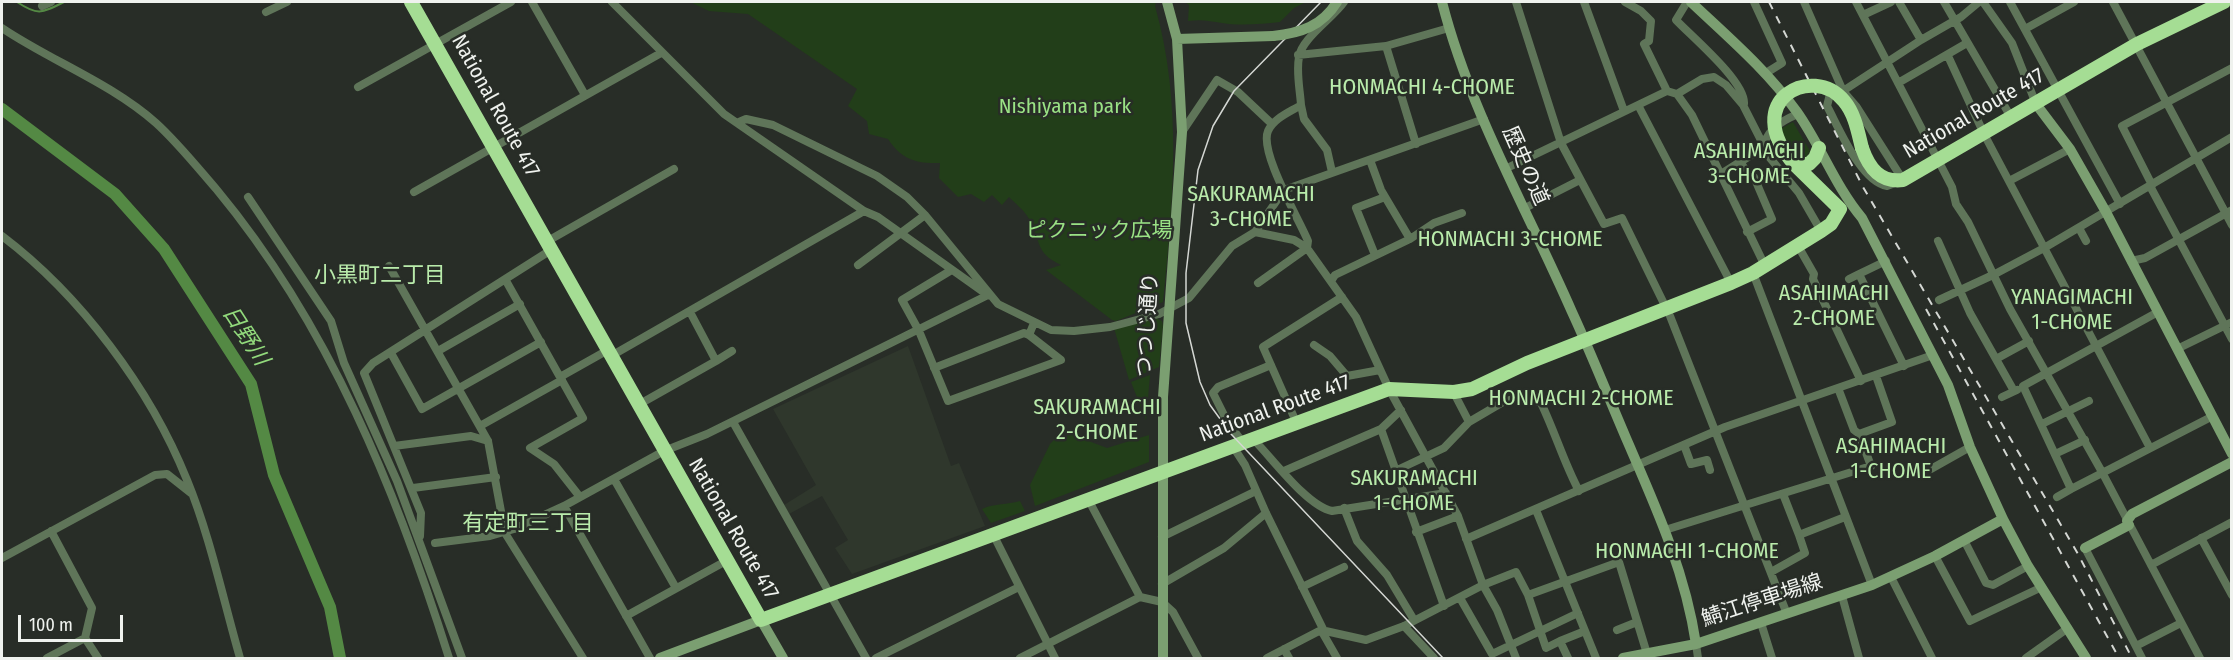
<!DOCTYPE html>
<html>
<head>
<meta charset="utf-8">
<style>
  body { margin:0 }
  #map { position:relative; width:2233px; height:660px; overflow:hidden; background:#282d27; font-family:"Fira Sans Condensed",sans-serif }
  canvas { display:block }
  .frame { position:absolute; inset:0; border:3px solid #eff2ee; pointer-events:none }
  .scale { position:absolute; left:18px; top:615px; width:105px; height:27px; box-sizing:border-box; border:3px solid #eff2ee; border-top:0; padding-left:8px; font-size:18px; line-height:21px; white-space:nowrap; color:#eff2ee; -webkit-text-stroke:4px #282d27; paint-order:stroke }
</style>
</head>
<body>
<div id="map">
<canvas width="2233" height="660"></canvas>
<div class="frame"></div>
<div class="scale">100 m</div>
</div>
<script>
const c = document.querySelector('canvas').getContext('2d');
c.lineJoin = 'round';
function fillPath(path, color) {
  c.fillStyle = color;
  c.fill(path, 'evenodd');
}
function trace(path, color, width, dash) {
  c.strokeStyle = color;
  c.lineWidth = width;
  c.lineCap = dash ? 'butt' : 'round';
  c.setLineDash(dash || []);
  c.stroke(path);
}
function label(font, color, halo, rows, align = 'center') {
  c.font = font + ' "Fira Sans Condensed","Noto Sans JP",sans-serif';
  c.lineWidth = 5;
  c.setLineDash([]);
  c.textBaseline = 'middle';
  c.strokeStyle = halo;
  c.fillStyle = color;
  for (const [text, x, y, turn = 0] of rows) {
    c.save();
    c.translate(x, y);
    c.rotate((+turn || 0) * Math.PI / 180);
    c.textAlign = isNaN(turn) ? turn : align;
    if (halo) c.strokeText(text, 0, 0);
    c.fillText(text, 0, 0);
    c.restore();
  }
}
fillPath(new Path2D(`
  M908,346l43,120 8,-3 26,63 -133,48 -17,-26 13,-8 -26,-44 -33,18 -5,-9 32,-20 -43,-76z`), '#2f372c');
fillPath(new Path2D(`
  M690,2h466l-1,4c28,99 18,196 8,296l-47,19 -4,-1 -66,-50 15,-5c-27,-13 -19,-23 -32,-46 -4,-8 -13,-15 -20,-22l-7,8 -10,-10 -8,7 -13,-8 -13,3 -19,-19 1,-15c-24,1 -39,-4 -52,-24l-19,-5 -2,-13 -19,-15 9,-17 -109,-75 -39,-3z
  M1185,2h121l-12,6 -14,14c-18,2 -40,4 -58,1 -12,-2 -21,-4 -34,-2l1,-16z
  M1793,122l17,29 -7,10 -20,-26 -1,-7z
  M1156,318l6,3 1,5 -4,41 -30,13 -15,-52z
  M1150,375l-4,45 -15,-38z
  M1070,434l37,14 42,-13v27l-114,44 -5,-21 20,-41 4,-4z
  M1020,501l5,10 -34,12 -9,-14c13,-6 25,-4 38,-8z`), '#223e19');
trace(new Path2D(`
  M17,2c21,14 25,11 47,0`), '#548944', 2);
trace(new Path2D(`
  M2,109l113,85 49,55 87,135 23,91 56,132 10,51`), '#548944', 12);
trace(new Path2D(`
  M532,2l53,93
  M612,2l112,112 140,97 14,6 104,74
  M1516,2l45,141 43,81 18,-6 48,98 117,298
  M1584,2l40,109
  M1625,2l16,9 10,10 -2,20 -5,3 23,47
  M1687,2l-11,18c16,17 70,62 68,84
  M1754,2l28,61 -16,10
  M1804,2l39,89 13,15 47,74 -16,6c-26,-4 -48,-58 -60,-80l3,-12 13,-3 78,-51 40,-23 18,-15
  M1856,2l96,185 4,17 12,18 42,87 92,163 98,186
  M1899,2l22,38
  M1944,2l68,117
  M1983,2l29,41 24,61
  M2010,2l110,202
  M2113,2l119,223
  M42,6l9,-4
  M266,12l21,-10
  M1863,15l28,-13
  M2,28c49,33 109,55 154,95 22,20 41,44 61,67 112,135 180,302 232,468
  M2025,29l49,-27
  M1386,46l30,98
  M1298,55l88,-9 63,-18
  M1948,56l36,78 166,314
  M1898,83l69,-40
  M358,87l153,-85
  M1677,94l15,21 73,151
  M1301,105l3,14 23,31 5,22
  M1638,105l93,178
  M739,122l7,-3 27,6 104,51 30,21 18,18 73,89 53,26 23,1 36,-4 49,-13 30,-16 43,-52 23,-14 29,-42 200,-71
  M1182,132l35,-52 21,12 34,32
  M1741,163l7,11 6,3 18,42 -25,13
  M1505,169l162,-78 10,3 25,-15 12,-2 12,8 17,20 27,53 29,35 22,38
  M1721,174l43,-27c2,-17 19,-27 34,-33
  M2009,181l61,-32
  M2152,185l-30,-59 110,-58
  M2150,186l82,153
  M414,192l247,-139
  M248,197l83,124 13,42 53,118 65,177
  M1523,209l57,-29
  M2079,228l7,13
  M1255,232l39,8 13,8
  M2,236c78,59 148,152 185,244 23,56 36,119 53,178
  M1410,239l24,-16 28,-10
  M1938,241l32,72 44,78
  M546,242l128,-73
  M1798,246l16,28 -1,5 48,102
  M1375,255l-19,-47 29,-11
  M1886,261l-27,13 45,92
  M2131,261l14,-3 87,-48
  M858,265l67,-50
  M389,266l99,175 17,92 78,125
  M950,271l-48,29 17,31 29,70 113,-41 -32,-25
  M1753,273l119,312
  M505,279l78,139 -53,30 24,16 26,33
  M1849,279l10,-5
  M1331,281l4,-6 75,-36 -29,-49 -11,-30
  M1258,283l49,-35
  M1939,300l56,-26 49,-26 188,-111
  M2158,312l-135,74 48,103 142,-73
  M1314,345l16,11 17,20 33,-6
  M2177,349l55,-27
  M438,351l82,-47
  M391,353l31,56 119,-67
  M611,356l253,-145
  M1996,359l33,-18
  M716,361l16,-10
  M934,368l90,-35 5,2 5,-12
  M560,377l48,-27
  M2002,397l15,-7
  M638,405l78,-44 -26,-49
  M733,422l133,236
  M1469,422l34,-20 20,-6 18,7c14,29 23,60 38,88
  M1297,424l-34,-77 79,-50
  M2042,424l47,-23
  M480,426l82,-46
  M1381,429l63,177
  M1859,434l33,-12 -16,-46
  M1254,440c19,19 53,66 78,71l114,-18
  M1244,444l-16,-21 -15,-30 5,-6 53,-22
  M1684,445l7,19 16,-4 3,10
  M394,446l77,-10 17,5
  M1234,448l11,17 21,48 58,118
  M2055,454l30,-14
  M1931,469l39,-22
  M1284,471l97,-42 20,-19
  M1395,471l49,-23 25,-26 -14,-27
  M614,479l62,109
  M413,488l83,-11
  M1783,494l16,41
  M2057,497l14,-8
  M1088,499l52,98
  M564,506l86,152
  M1344,508l13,33 30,34 27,45
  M1536,510l60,148
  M1665,530l206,-64 -12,-32 -5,-4 -16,-42
  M51,531l41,77 -7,30 13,20
  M1416,532l42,-16
  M993,534l62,124
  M420,536l1,-23 -57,-140 9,-10 178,-113
  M1162,537l94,-46
  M2201,538l31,57
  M1466,539l259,-112 208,-72
  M1964,540l22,43 7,2 35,-19
  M435,543l55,-7 24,-7 50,-23 100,-55 43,-17 281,-139
  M2085,548l57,110
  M1935,556l35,65 72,-34
  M2,558l153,-83 12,-1 24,19
  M2151,565l81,-43
  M1771,572l34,-19 -6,-18 46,-18
  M1891,577l41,81
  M1162,584l62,-36 42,-35
  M1302,587l42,-20
  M1528,595l91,-33 29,95
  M1842,596l17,62
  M1460,598l32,56 86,-41
  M626,616l100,-55
  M1761,623l11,35
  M1404,626l30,32
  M1321,630l16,28
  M1617,630l20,-8
  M1560,641l25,-10
  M1696,644l2,14
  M2136,646l45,-23
  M1284,649l5,9
  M47,658l38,-20
  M876,658l143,-71
  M1020,658l120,-61 22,5 11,10 25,46
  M1267,658l54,-28 45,10 38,-14 79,-41 -25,-69 -69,-127 -33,-72 -49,-69 1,-7c-9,-22 -49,-89 -40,-110 6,-13 22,-19 33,-26 -1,-15 -5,-33 -2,-48 2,-18 34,-39 45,-55
  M1516,658l-19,-48 -14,-25 33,-13 12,23 18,53 14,-7 8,17
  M2026,658l42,-30`), '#5f7559', 8);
trace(new Path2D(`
  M1442,2c28,109 85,207 130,310 19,41 36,84 54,126 29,67 59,132 70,206
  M1691,2c37,35 76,68 106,110 24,34 38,74 65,106l86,167 22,62 33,72 25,47 58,92
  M1177,39l96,-3
  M2036,104l34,45 36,63 126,242
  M2127,521l5,-7 100,-52
  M2085,548l44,-23
  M660,658l101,-38 22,38
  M1163,658v-261l19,-265 -5,-93 -10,-37
  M1623,658l73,-14 176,-59 63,-29 68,-37`), '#7b9f71', 10);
trace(new Path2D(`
  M411,2l350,618 628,-231 65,3 18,-3 55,-26 204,-80 22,-10 68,-42 10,-7 9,-15 -46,-45
  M1862,148c7,20 18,35 41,32l234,-136 87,-42
  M1794,164h15l6,-6 4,-10`), '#a5dd94', 14);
trace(new Path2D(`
  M1321,2l-87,89 -21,35 -15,44 -12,103v50l14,59 10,23 21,29 212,224`), '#d4d7d3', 1.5);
trace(new Path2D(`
  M1769,2l94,185 215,367 54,104
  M1926,309l193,349`), '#d4d7d3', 2, [8, 8]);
trace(new Path2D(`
  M1273,36c28,-3 49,-10 64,-34`), '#7b9f71', 10);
trace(new Path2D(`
  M1794,164c-55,-64 19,-101 50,-63 11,13 14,31 18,47`), '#a5dd94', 14);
label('21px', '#eff2ee', '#282d27', [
  ["National Route 417",495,106,61],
  ["National Route 417",1974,114,-30],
  ["歴史の道",1525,166,66],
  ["つつじ通り",1148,325,-86],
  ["National Route 417",1275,409,-20],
  ["National Route 417",733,529,60],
  ["鯖江停車場線",1762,601,-18]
]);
label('21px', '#9ae285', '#282d27', [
  ["Nishiyama park",1065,107],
  ["ピクニック広場",1099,231]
]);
label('22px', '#b9ebab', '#282d27', [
  ["HONMACHI 4-CHOME",1422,88],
  ["ASAHIMACHI",1749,152],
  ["3-CHOME",1749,177],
  ["SAKURAMACHI",1251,195],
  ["3-CHOME",1251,220],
  ["HONMACHI 3-CHOME",1510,240],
  ["小黒町二丁目",380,276],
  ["ASAHIMACHI",1834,294],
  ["2-CHOME",1834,319],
  ["YANAGIMACHI",2072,298],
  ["1-CHOME",2072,323],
  ["HONMACHI 2-CHOME",1581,399],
  ["SAKURAMACHI",1097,408],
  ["2-CHOME",1097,433],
  ["ASAHIMACHI",1891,447],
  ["1-CHOME",1891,472],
  ["SAKURAMACHI",1414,479],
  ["1-CHOME",1414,504],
  ["有定町三丁目",528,524],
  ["HONMACHI 1-CHOME",1687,552]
]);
label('italic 22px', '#92da7c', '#282d27', [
  ["日野川",245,336,57]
]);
</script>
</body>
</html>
